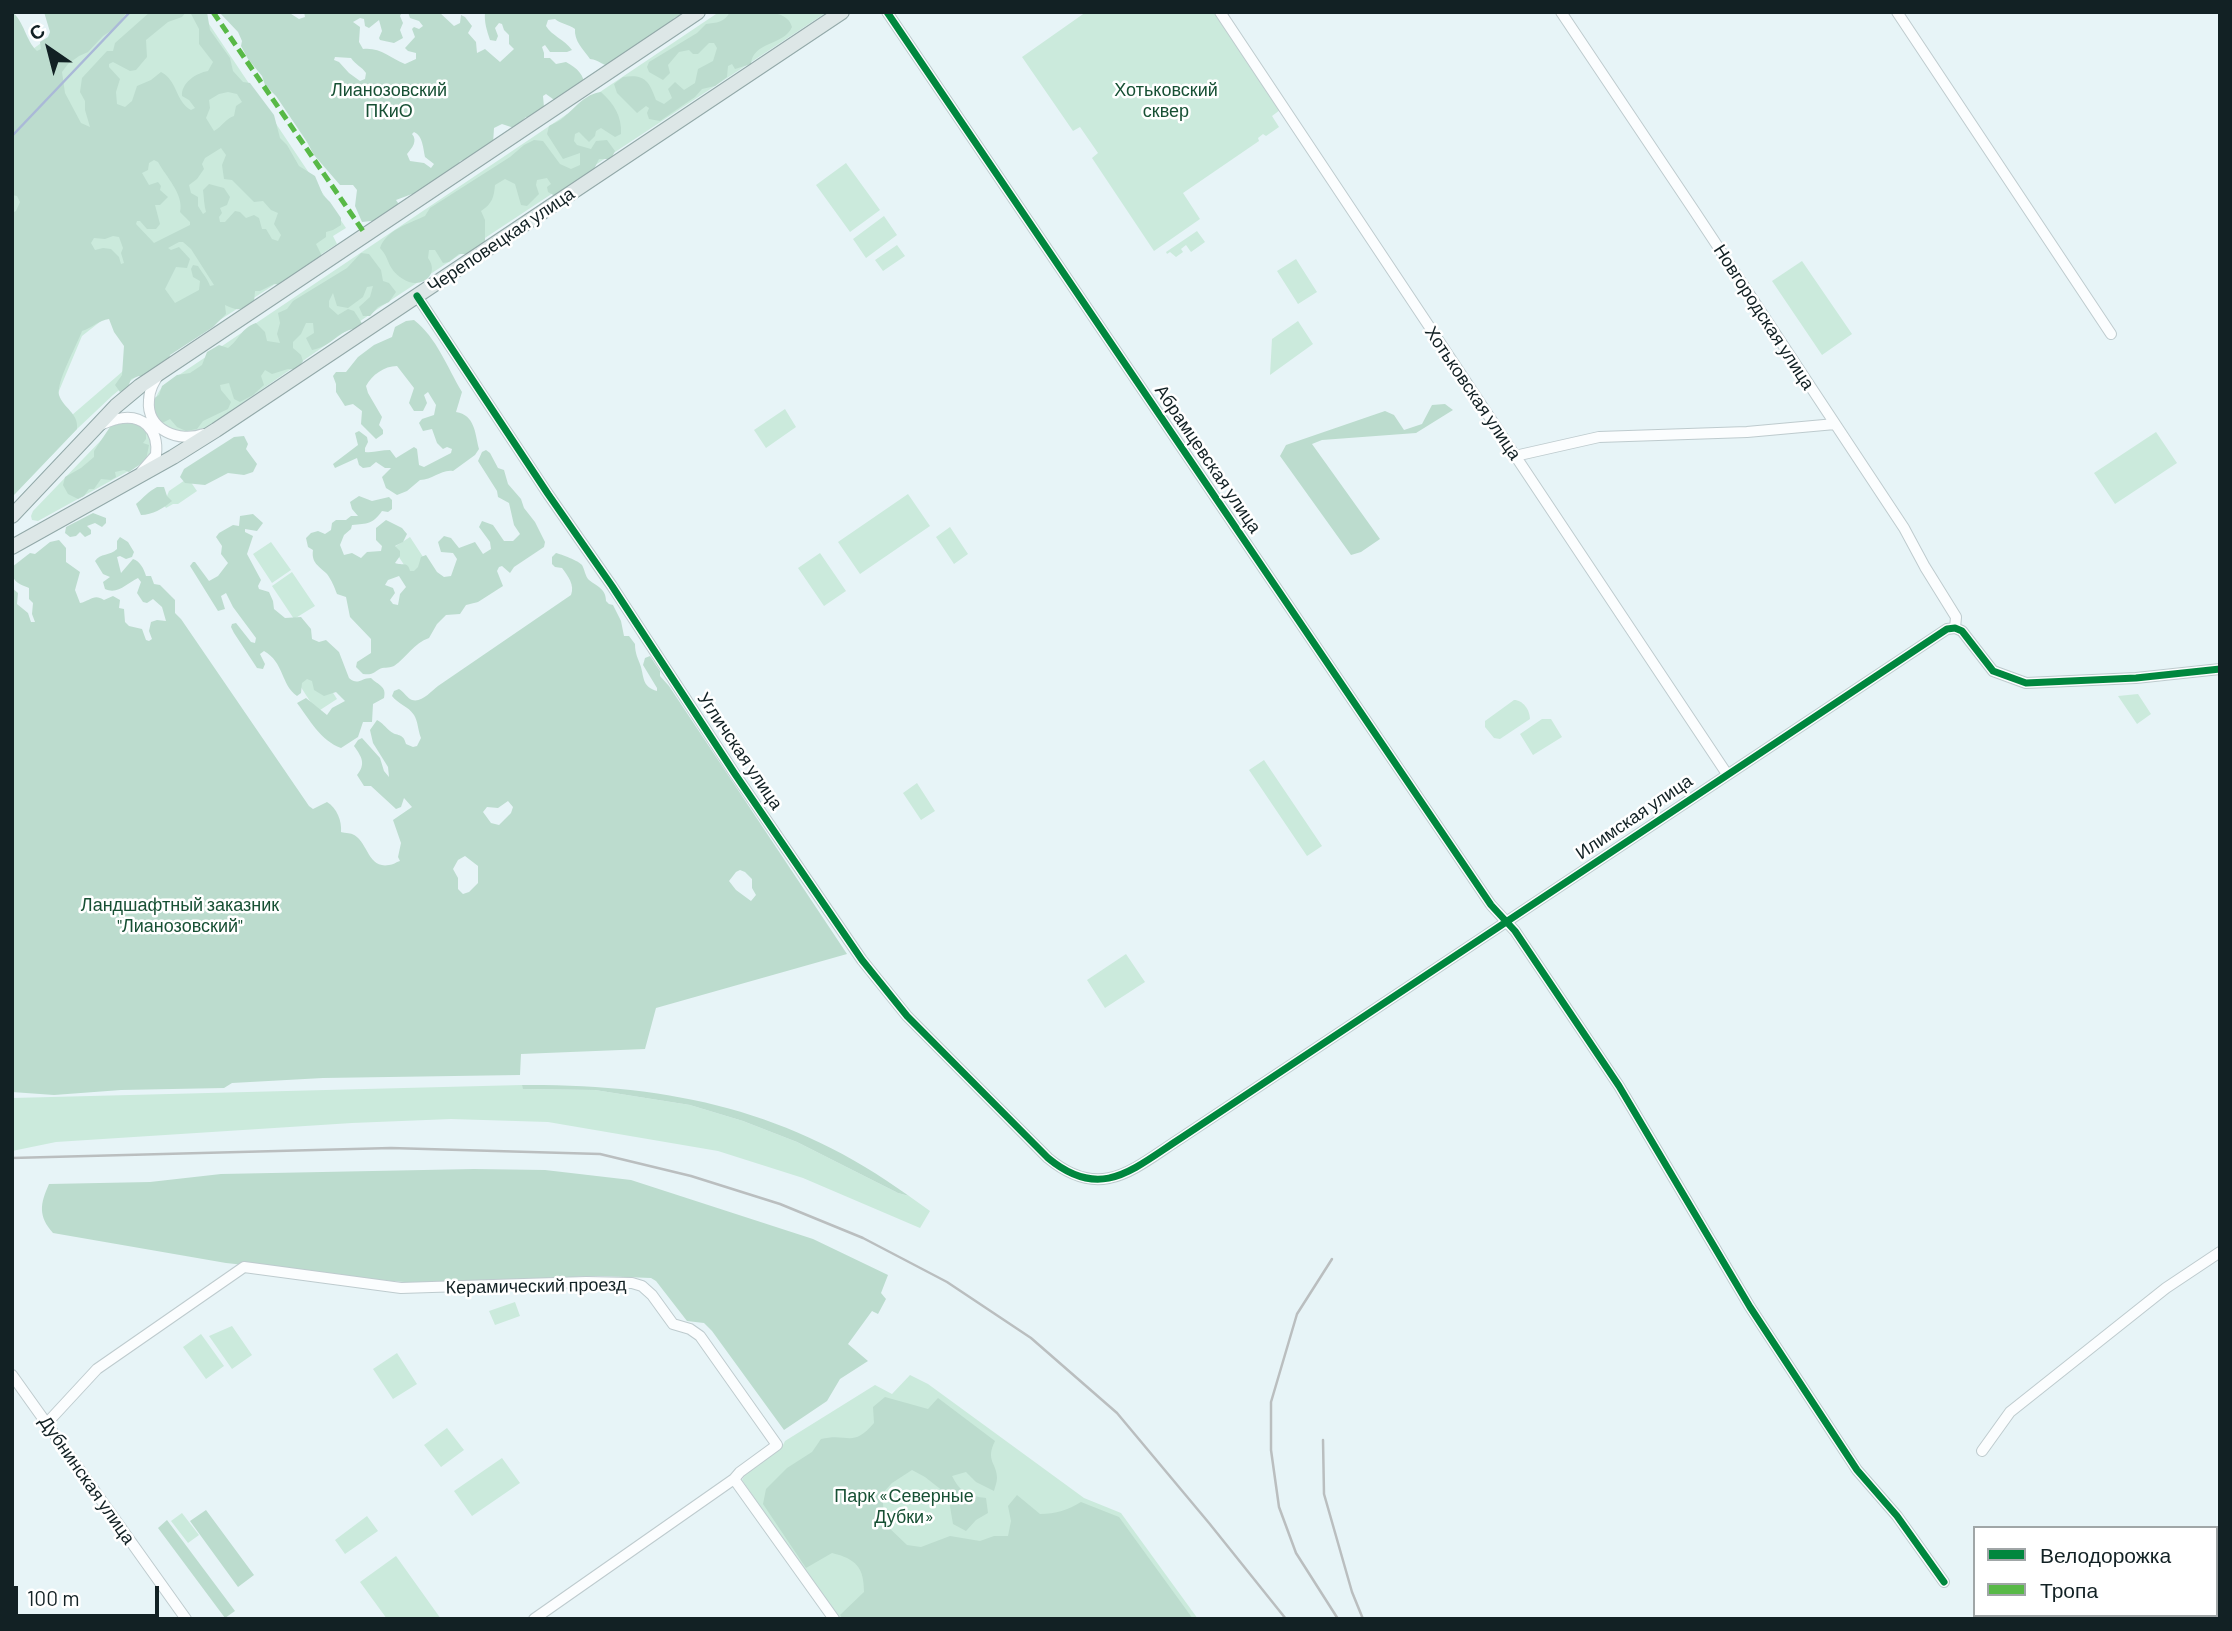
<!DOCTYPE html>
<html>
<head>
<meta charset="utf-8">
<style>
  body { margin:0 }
  #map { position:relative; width:2232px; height:1631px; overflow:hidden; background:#e7f4f7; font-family:Barlow,sans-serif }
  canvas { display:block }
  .frame { position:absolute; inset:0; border:14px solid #122124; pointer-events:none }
  .legend { position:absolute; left:1973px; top:1526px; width:245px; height:91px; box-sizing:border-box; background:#fff; border:2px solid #a0a6a7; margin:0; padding:9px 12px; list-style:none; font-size:21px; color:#122124 }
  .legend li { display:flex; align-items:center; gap:14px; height:35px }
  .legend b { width:35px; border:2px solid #a0a6a7 }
  .north { position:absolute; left:14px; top:14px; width:70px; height:70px; -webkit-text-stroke:5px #fff; paint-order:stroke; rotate:325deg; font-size:19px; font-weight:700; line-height:28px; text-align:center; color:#122124 }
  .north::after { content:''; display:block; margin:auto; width:24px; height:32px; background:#122124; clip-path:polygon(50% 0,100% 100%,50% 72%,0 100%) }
  .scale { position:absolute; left:14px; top:1586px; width:145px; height:32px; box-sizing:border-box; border:4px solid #122124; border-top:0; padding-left:9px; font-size:21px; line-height:24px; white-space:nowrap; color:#122124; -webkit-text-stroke:5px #fff; paint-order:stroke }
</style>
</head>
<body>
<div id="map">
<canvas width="2232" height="1631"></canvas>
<div class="frame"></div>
<ul class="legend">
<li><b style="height:9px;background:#00873e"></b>Велодорожка</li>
<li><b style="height:9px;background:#58b947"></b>Тропа</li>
</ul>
<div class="north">С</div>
<div class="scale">100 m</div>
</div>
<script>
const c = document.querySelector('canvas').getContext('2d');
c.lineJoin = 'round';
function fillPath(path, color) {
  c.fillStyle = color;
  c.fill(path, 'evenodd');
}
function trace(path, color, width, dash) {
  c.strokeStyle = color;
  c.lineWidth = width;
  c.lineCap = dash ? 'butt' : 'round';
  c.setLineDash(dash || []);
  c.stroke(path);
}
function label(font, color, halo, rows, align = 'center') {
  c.font = font + ' Barlow,sans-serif';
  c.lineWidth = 5;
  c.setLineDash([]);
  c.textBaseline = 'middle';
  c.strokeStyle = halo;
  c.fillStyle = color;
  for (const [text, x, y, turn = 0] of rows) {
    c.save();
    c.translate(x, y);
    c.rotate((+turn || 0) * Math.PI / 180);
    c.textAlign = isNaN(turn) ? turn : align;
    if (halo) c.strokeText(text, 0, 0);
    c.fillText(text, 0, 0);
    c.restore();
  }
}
fillPath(new Path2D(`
  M73,12h128l145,216 -13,8 4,8 -185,120 -39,31 -36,34 -65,68v-441l4,5 42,-30zM115,310l22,49 -65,56 -16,-17 26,-62z
  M719,12h108l-445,294 -173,120c-19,10 -28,8 -47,-1 -6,-19 -12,-24 2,-40z
  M1086,12h129l65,98 -8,6 7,11 -13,9 -3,-2 -5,4 1,3 -76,52 17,26 -46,32 -62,-93 6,-5 -18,-26 -7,4 -51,-74z
  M846,163l34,47 -30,22 -34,-47z
  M884,216l13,19 -31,23 -13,-19z
  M1197,231l8,11 -14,10 -5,-7 -5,4 2,3 -7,5 -6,-5 -3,2 -1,-2z
  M897,245l8,11 -22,15 -8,-11z
  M1296,259l21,33 -19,12 -21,-33z
  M1802,261l50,73 -30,21 -50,-74z
  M1298,321l15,23 -43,31 2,-36z
  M785,409l11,18 -30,21 -12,-18z
  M137,424l14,11 1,18 -7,9 -107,59 -6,-1 -1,-4 2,-5 75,-78z
  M2156,432l21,31 -62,41 -21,-31z
  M188,478l9,13 -19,13h-5l-7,4 -5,-8 6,-4 2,-5z
  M908,494l22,32 -70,48 -22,-32z
  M950,527l18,27 -14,10 -18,-27z
  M410,537l19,29 -17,11 -19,-29z
  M271,542l20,28 -19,13 -19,-29z
  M820,553l26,38 -22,15 -26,-38z
  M292,572l23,34 -21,13 -22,-33z
  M315,665l22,34 -20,13 -22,-34z
  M2138,694l13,20 -14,10 -19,-28z
  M1514,700c9,0 16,10 16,19l-30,20 -6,-1 -9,-11v-6z
  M1542,719h9l11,18 -29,18 -13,-21z
  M1264,760l58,86 -15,10 -58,-86z
  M917,783l18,28 -14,9 -18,-27z
  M1126,954l19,28 -40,26 -18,-28z
  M522,1085l2,4 71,1 95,15 53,16 54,21 101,51 11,3 21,15 -10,17 -117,-50 -85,-27 -170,-29 -97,-3 -99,4 -296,19 -44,9v-53z
  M515,1302l5,14 -25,9 -6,-14z
  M232,1326l20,29 -20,14 -23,-33z
  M201,1334l23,32 -18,13 -23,-32z
  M397,1353l20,31 -24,15 -20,-30z
  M910,1375l18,9 156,114 37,15 77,106h-361l-95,-139 4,-7 37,-28 2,-4 90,-56 17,9z
  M447,1428l17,22 -23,17 -17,-22z
  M502,1458l18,25 -48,33 -18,-25z
  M182,1513l17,22 -11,8 -17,-22z
  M367,1516l11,15 -33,23 -10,-14z
  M396,1556l45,63h-54l-27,-37z`), '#cbeadc');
fillPath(new Path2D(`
  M12,12c12,9 14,29 25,39l4,-2 -1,-7 8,-5 2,-5 -6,-20h83l-12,16 -12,8 -15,16 -9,4 -11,8 -6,8 3,21 16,30 9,4 -5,-17v-9l-5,-9 2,-14 25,-27h6l2,-8 35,-31h36l-4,5 -14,5 -22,18 1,17 -11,13 -6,1 -17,-9 -4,2v3l11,12 -4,13 1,12 8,3 7,-6 5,-15 14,-6 10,-8c17,9 14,29 30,38l4,-2 -6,-8 -7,-4c-1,-13 14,-23 26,-25l5,-9 -14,-18v-15l-9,-17h17l3,18 20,28 3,13 10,11 7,1 24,32 6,23 7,7 12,21 16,10 8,19 7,7 11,16v7l-8,5 -7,2v5l-10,7 7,14 -35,28 -14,-2 -14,7h-5l-1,11c-12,9 -17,9 -29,3l1,9 -13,13 -43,28 -3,12 -20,11 -8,-2 -8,3 -4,11 -7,2 -5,-7 7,-10 2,-29 -10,-14 -5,-13c-10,1 -17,9 -27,12 -5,14 -26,51 -23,64 4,13 20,18 18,34l-65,68v-284l4,-2 4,-9 -3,-6 -5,-1zM228,92l9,2 5,8 -6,4 -2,10c-9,3 -11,10 -20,15l-8,-13 4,-10 -1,-8 10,-6zM221,148l5,7 -4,10 2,14 8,1 22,22 9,-1 8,9 7,3 -4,11 7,11 -3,6 -6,-2 -6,-10h-4l-3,-11 -5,-3 -8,3 -6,-6 -5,-1 -10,11h-5l-1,-5 3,-4 -2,-5 7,-3 3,-8 -6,-9 -15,-4 -6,6c1,8 1,15 3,22l-3,2 -5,-8v-9l-7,-4 -2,-8 8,-6 7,-10 -2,-5 3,-6zM154,160l4,2c8,15 26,32 22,50l10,10v3l-36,18 -18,-19 1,-3h3l7,8h9l4,-5 -5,-19h5l8,-8 -8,-7 1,-4 -3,-4 -9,3 -7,-12 6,-3 1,-7zM113,236l6,1 4,11 -2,5 3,10 -3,1 -2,-7 -8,-8 -8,-1 -8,2 -4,-7 3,-5 11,1zM179,242h4l8,7 23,36 -4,1c-2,-7 -8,-13 -12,-20l-5,-1 -2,4 2,8 7,4 -1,9 -24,13 -10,-14 11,-22 11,1 3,-9 -11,-12 -8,3 -3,-2z
  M219,12h69l11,7 6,-2 -1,-5h98l-2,4 3,7 -3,7 3,8 -9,5 -14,-3 -1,-2 3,-7 -3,-11 -10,8 -4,-2 -1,-7 -4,-1 -7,4 7,5 -1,15 4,7c17,-2 27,9 42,15l11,-5v-6l-8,-2 -3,-3 10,-11 -3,-8 2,-2 5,2 4,-3 -4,-5 -9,-3 -2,-6h31l15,14 6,-3 1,-8 4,2 7,9 -4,7 8,9 1,11 8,-4 15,13 14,-13 -5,-5v-9l-5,-5 -2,-6 -3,-1 -4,5 3,8 -2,5 -6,-1c-3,-9 -6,-18 -5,-28h202l-13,6 -2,5 -59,45c-9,-2 -14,-8 -23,-9 -7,-10 -16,-18 -15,-30 -7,-5 -14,-5 -20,-10l-7,1 -2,6c6,10 18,13 26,24l-5,2h-17l-5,-7 -3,2 2,6v5h6l6,6 10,-2c12,7 18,12 19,26l-28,14 -11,-8 -3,2 1,11 -14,13 -4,-3 -12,11 -12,-4 -8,4 -1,16 -25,15 -8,2 -3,7 -38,30 -7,-4 -16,6 4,6 -20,18 -9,-3 -9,1 -7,-16 2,-16 -4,-5h-13l-26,-30 -7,-13 -31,-46 -11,-11 -3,-9 -14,-17 -7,-13 1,-5 -4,-9zM335,57l16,1c5,7 11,9 15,15l-1,6 -5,2 -11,-8 -10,-11 -5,-2zM414,132c9,4 9,16 11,25l9,7 -3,4 -7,-5 -14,-2 -3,-7c5,-6 11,-13 5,-20z
  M730,12c18,0 57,-6 62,15 -8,19 -39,14 -41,37l-16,5 -3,-5 -4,2 -1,11 -12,9 -13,3 -7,8 -35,24 -11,-2 -2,-6 2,-5 -3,-2 -9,7 -20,-20 -3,-9 9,-7c22,-3 26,4 33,23l8,4 8,-6 -4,-9 7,-7 9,8 11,-7 3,-14 15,-8 4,-13 -3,-5h-5l-11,11h-5l-4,-4 -10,2 -11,13 2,8 -7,7 -14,-8 -2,-5 2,-5 48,-29 9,-9c10,-1 19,-2 24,-12z
  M601,92c13,12 21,24 20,42l-6,3 -14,-9 -5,3 -1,5 -6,6 -10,-10 -4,2 -1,7 3,4 14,4 5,-8 11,-1 8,11 -4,8h-12l-7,14 -37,23 -7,-4 -1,-5 4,-3 -4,-6 -10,2 -1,5 3,9 -12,12 -6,-1 -6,-21 -10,-5 -10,6c-1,12 -3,19 -14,26l4,9v25l-17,9h-9l-10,8 -6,1 -8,-13h-6l-1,8c13,18 -9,32 -25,21 -17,-11 -12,-19 -23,-31 6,-18 30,-25 45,-32l5,-8 80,-51 14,-12 10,-5 9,1 17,23 11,5 9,-4v-12l-17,6 -16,-25 2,-8c5,-3 11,-5 15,-9 12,-10 21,-23 37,-25z
  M361,253l8,1 12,16 2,11 6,2 7,9 -7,10 -11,5 -8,9h-7l-4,-9 11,-10 3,-11 -6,1 -4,10 -15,11 -11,-2 -4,-13 -4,8v6l9,8 10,-6 6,2 9,14c-6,5 -10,3 -16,6 -13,5 -16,15 -35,19l-6,-12 8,-5 -1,-10h-7l-5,11 -8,8v6l8,7 2,6 -6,9 -9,-1 -16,5 -7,-4 -4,6 3,9 -11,10 -13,7 -6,-3 -5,-16 -9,2 1,5 10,12 -3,7 -25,12 -6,8 -11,2 -9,-4 -7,-8 -8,4 -9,-10v-14l6,-4 3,-9 15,-11 13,-2 12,-8 5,-13 12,-7 9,3c11,-8 13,-20 28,-25l9,9 2,9 13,2 -3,-9 3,-11 -2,-10 9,-4 6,-8 54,-33z
  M414,320c23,18 33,47 48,72l-6,20c19,3 19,21 23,37l-4,6 -22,16c-12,-2 -20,9 -33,9l-13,11 -10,4 -11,-7 -4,-11 9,-9h-6l-9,-6 -6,5 -7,1 -4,-3 -2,-7 -22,10 -2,-4 25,-19 -3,-12 4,-2 8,6 1,5 -3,6v4c9,1 16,-2 25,-2l6,8 18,-11 3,2 2,16 5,2 27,-14 1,-4 -5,-2 -4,2 -6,-6 -5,-14 -9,2 -4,-8 3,-4 12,-4 2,-10 -8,-13 -4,3 3,8 -4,8h-9l-5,-8 5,-15 -17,-22c-13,0 -25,9 -31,20l2,7 14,24 -3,8 4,5v4l-7,5 -15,-15 1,-13 -9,-7 -8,2 -9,-14v-8l-3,-8 3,-4h10l12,-15 16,-12 18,-8 3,-10 11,-6z
  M1445,404l8,6 -37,23 -94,7 -10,4 68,95 -19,13 -10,3 -71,-99 6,-11 99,-34 9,4 10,15 18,-6 10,-19z
  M127,419l13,5 6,8v7l-3,4 6,2 -3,15 -17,12 -5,-2 -9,2 1,5 -5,3 -10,-1 -7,10h-5l-5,7 -6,3 -10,-5 -5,-9 2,-8 16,-9 13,-11v-6l16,-24z
  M244,436l4,8 -2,5 11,15 -4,8 -9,3 -16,-2 -23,12 -20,-2 -5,-6 4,-8 50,-32z
  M486,450l4,3 8,15 6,2 4,14 13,15 3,9 11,14 10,20 -1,5 -30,20 -4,6 -8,-7 -3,1 -2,4 6,15 -25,16 -12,3 -6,9 -14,1 -9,9 -8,14c-15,5 -22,19 -35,28 -6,3 -10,0 -16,4 -6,4 -7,5 -15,4l-7,-7 1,-5 14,-9v-14l-21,-22 -4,-20 -9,-3c-3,-8 -5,-13 -10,-20 -8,-8 -16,-11 -14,-24l-5,-3 -2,-9 5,-5 7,-2 7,3 6,-4 1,-7 4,-3h10l5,-4h7l-6,-7 -2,-7 9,-6 13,5 17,-4 3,3v9l-4,3 -6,-1c-10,14 -14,12 -30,14l-1,4 -7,6 -4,10 4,10 8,-2 9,5 6,-6 14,-1 1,-5 -6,-6v-12l10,-8 16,8 5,6 -4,8 -8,4 5,5v5l-5,7c7,3 13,-2 15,8h4l4,-4 3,-10 5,-2 11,17 7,5 7,-1 6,-17 -4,-6 -12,-1 -3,-10 6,-6 7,2 8,10 16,-6 8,12 8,-5 -1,-7 -11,-15 3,-6 11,4 11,16h9l7,-7 -6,-9 -5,-22 -11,-6 -1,-6 -19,-30 4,-9zM399,576l7,11 -6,7 -2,11 -5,-1 -3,-4 5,-7 -2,-5 -8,-3 3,-5z
  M157,487h7l3,9 5,5c-8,7 -20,14 -31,14l-5,-11c7,-6 13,-13 21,-17z
  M93,513l13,5v5l-4,4 -7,-4 -8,3 4,4v4l-6,3 -5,-5 -4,4 -6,1 -5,-4 1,-6z
  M253,514l10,9 -6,8 -12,-2v3l8,4 -6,18 14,26 -3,6 1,3 10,3 4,9 1,8 11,9 16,-1 10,12 1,10 7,3 7,-2 13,12 10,26c9,8 12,0 22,0 7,7 16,8 13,20l-11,6 -1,18h-9l-5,15 -17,11c-20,-7 -32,-29 -44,-45l9,-5 21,17 5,-7 13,-7 -9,-9 -12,4 -10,-6 -2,-9 -5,-2 -5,4 -1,10 -4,3c-16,-11 -13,-34 -33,-45l-4,3 5,10 -2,5 -6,-1 -23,-35 -3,-6 1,-3 4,-1 15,19 4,1 1,-5 -23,-31 -7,-14 -5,3 4,13 -7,2 -28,-45 3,-4h2l14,19 9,-5 10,-13 -7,-9 1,-8 -6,-9 3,-4 14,-8 6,1 1,-10z
  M120,537l8,5 6,10 -2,5 -6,2 -6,-3 -3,1 4,16 12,-14c7,2 11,10 13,17h5l3,8 6,1 15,15v13l6,6 128,187 4,3 14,-7c10,6 15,19 14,30 1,1 10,1 11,2 16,6 15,35 37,31 4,0 7,-3 11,-4l-2,-4 3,-14 -8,-23 19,-13 -8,-9 -3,9 -5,2 -25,-23h-7l-7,-11c9,-11 5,-18 -3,-29l4,-6 4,-2 18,20 4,13 5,6 -1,-10 -15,-24 -3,-13 7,-10c6,3 8,7 13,11 7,6 13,1 16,13l7,3 4,-1 4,-8c-3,-7 -3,-17 -7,-23 -6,-9 -16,-11 -22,-19l2,-5 5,-2c5,3 9,10 13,11 10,3 19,-9 26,-14l133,-91c4,-10 -3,-19 -9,-27l-7,-1 -3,-3v-7l4,-4c5,1 23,8 26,12 3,5 3,11 7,15 9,7 17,9 17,21l3,3 4,1 8,16 3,15h5l6,8c0,10 3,14 6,23 3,12 2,20 16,24v-3l-14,-23 2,-7 5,-2 10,15v5l9,10 178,268 -191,54 -11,41 -124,5 -1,21 -197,3 -91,5 -8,5 -103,2 -67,5 -42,-3v-504l6,5 -1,11 11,9 3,9h4l-3,-8 1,-11 -4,-4v-11c-12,-5 -17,-6 -17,-21l18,-14 5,1 15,-12 9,-2 7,8v14l14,10 -5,18 5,13c10,-2 14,-10 24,-3l9,-4 7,4 -1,8 5,1 1,13 4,4 13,3 4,11 3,1 3,-2 -3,-8 2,-9 6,-2 9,1 -4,-14 -9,-8 -6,4 -4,-1 -6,-9 4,-11 -3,-4c-11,5 -20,17 -33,11l-2,-7 7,-5 -7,-3 -8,-13c5,-8 15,-5 22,-12v-8zM508,801l5,6 -2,6 -12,12 -8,-2 -8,-11 4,-5 11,1zM465,856l13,10v17l-9,9 -6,2 -5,-5v-11l-5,-9 5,-9zM740,870l5,2 7,7v9l4,7 -5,6 -15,-11 -7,-9 7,-9z
  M522,1085c146,-1 267,24 387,111l-11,-3 -101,-51 -54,-21 -53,-16 -95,-15 -72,-1z
  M474,1169l71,1 86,10 182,59 75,36 -7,18 5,6 -8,15 -6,-3 -24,33 20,17 -28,18 -13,22 -43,29 -72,-99 -8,-8 -17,-2 -31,-40 -5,-3 -53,-2 -181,7 -26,-2 -165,-18 -173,-30c-15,-17 -13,-29 -4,-49l101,-2 71,-8z
  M885,1397l43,12 10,-11 57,43c-10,20 2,22 2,37 0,4 -2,9 -3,13l-18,-9 -10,-10 -14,4c8,16 16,20 34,22l2,15 -12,7 -10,11 -13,-7 -5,-29 -23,-18 -13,-7 -20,13 -10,11 3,30 22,21 14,2 29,-11 30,5 14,-5h14l3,-15 -3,-15 9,-11 23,19c16,0 28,-4 41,-12l38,15 74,102h-350l-3,-4 24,-23c0,-25 -8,-33 -32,-39l-26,15 -43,-64 3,-15 21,-21 25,-16 9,-13c27,-7 31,10 53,-16l-1,-16z
  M206,1510l48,65 -16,12 -48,-66z
  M167,1520l68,91 -10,7 -67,-90z`), '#bcdcce');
trace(new Path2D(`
  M12,136l118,-124`), '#aab9d8', 2.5);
const minor = new Path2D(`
  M887,12l604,893 24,26 104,155 131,221 107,163 40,46 47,66
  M1220,12l507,762
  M1561,12l134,200 209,316 21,39 31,50 -1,11
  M1897,12l214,322
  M417,296l131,198 64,92 123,188 127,186 45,56 141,142c53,44 85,11 133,-20l766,-509 8,-1 7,3 31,40 33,12 110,-5 84,-9
  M159,374c-5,8 -10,16 -10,26 -3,30 30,43 55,34
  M100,425c5,-2 11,-5 17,-6 25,-6 42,10 39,36l-15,17
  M1515,456l84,-19 148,-5 88,-8
  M12,1375l174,244
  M47,1423l50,-54 147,-102 157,21 185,-6 46,1 10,3 10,9 21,29 17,5 10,7 77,109 -37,27 -6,7 -200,140
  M1982,1451l28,-39 156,-124 54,-36
  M734,1479l100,140`);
const major = new Path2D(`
  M12,516l104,-110 24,-20 558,-374
  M12,547l161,-90 43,-27 626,-418`);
trace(minor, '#becbce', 12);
trace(major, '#92a8a8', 16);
trace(minor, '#fbfdfe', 10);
trace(major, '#dde7e7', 14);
trace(new Path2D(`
  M12,1158l379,-10 209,6 91,22 89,28 83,34 84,44 84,56 86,75 92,110 77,96
  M1332,1259l-35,55 -26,88v48l8,57 17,46 42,66
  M1323,1440l1,54 28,98 11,27`), '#babebf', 2.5);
trace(new Path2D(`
  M213,12l150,219`), '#58b947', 5, [10, 5]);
trace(new Path2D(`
  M887,12l604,893 24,26 104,155 131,221 107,163 40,46 47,66
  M417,296l131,198 64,92 123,188 127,186 45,56 141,142c53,44 85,11 133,-20l766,-509 8,-1 7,3 31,40 33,12 110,-5 84,-9`), '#00873e', 7);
label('18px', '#175034', '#fff', [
  ["Лианозовский",389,90],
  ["ПКиО",389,111],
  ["Хотьковский",1166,90],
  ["сквер",1166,111],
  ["Ландшафтный заказник",180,905],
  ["\"Лианозовский\"",180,926],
  ["Парк «Северные",904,1496],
  ["Дубки»",904,1517]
]);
label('18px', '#122124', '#fff', [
  ["Череповецкая улица",501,240,-34],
  ["Новгородская улица",1764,317,57],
  ["Хотьковская улица",1473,393,56],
  ["Абрамцевская улица",1208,459,56],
  ["Угличская улица",740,751,56],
  ["Илимская улица",1634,817,-34],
  ["Керамический проезд",536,1286,-1],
  ["Дубнинская улица",87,1480,55]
]);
</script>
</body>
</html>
